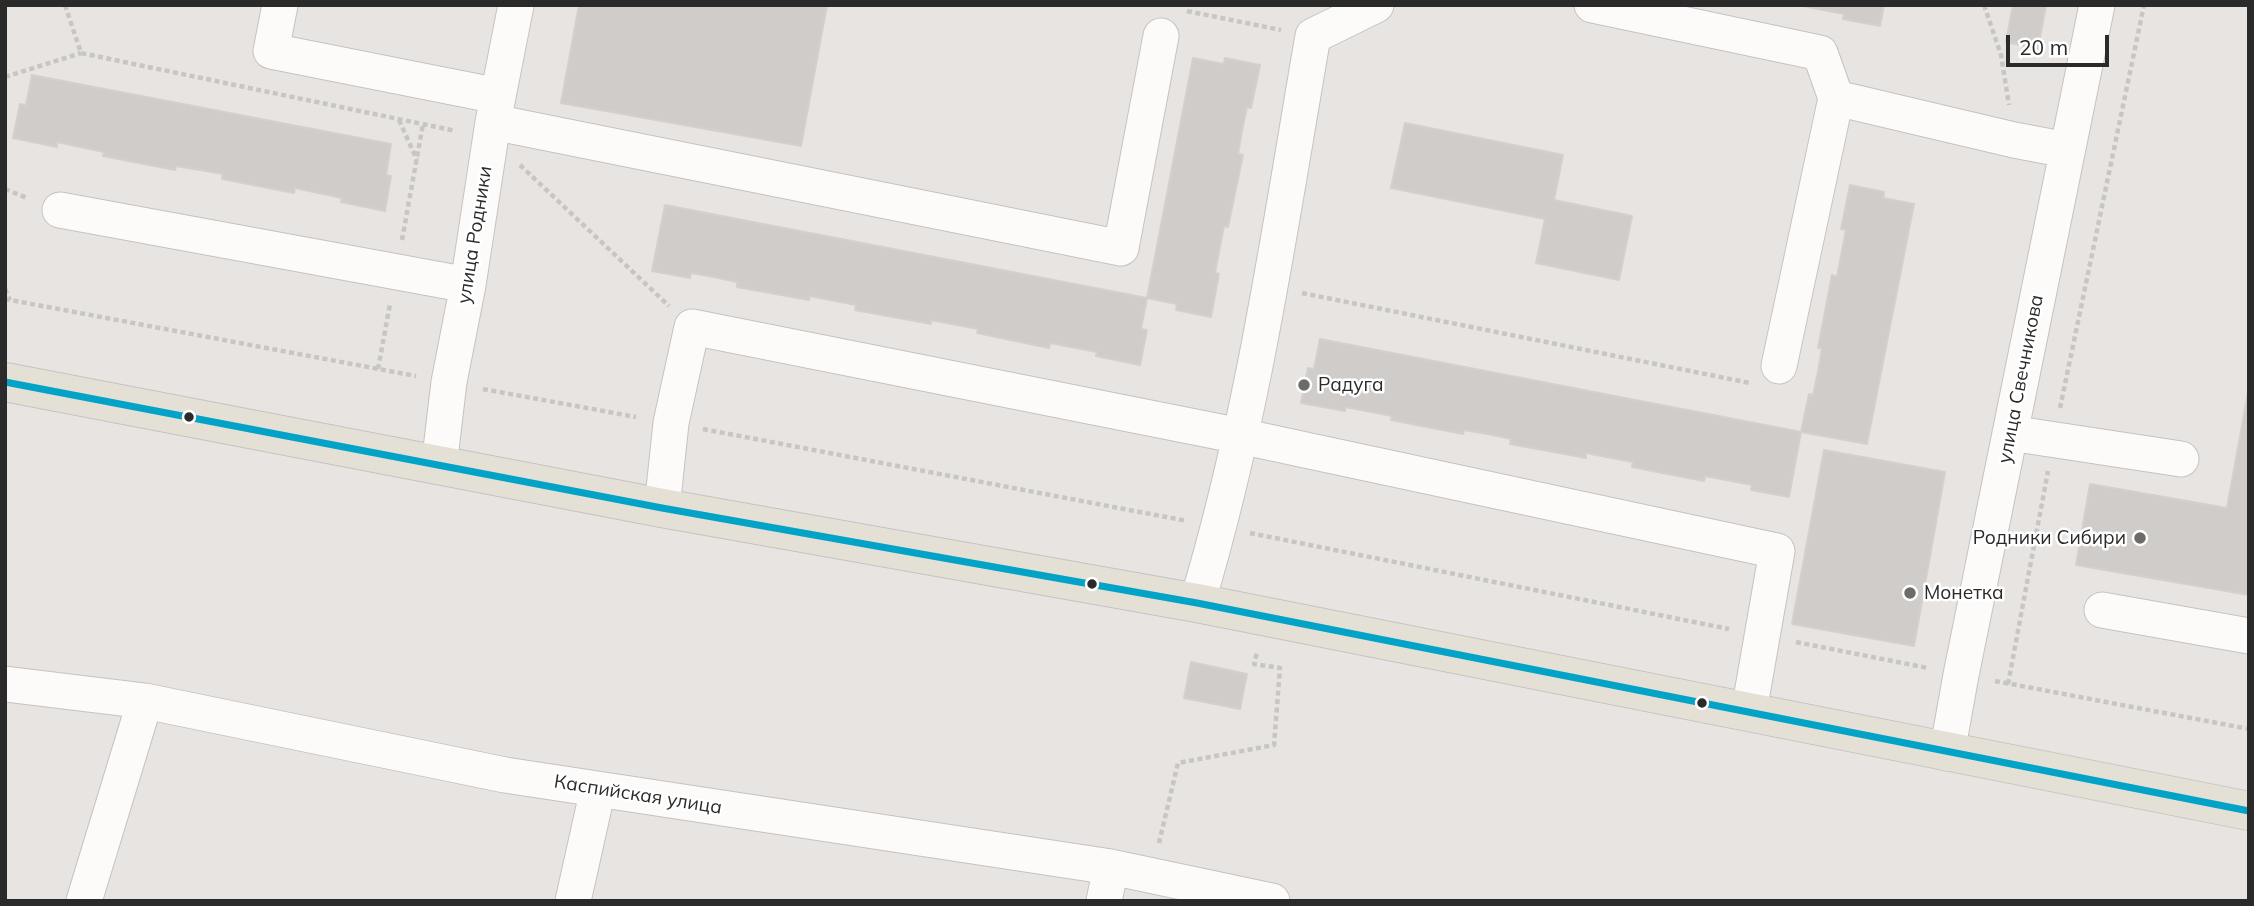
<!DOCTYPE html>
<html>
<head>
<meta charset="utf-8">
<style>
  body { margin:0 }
  #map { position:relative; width:2254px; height:906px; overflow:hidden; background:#e8e4e1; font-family:Mulish,sans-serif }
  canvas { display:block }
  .frame { position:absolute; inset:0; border:7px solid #2a2a2a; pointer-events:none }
  .scale { position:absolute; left:2006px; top:35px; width:103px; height:32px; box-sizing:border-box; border:4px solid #2a2a2a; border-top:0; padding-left:9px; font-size:21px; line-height:24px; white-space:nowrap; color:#2a2a2a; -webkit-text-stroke:5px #fff; paint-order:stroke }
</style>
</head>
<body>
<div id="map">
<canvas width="2254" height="906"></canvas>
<div class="frame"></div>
<div class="scale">20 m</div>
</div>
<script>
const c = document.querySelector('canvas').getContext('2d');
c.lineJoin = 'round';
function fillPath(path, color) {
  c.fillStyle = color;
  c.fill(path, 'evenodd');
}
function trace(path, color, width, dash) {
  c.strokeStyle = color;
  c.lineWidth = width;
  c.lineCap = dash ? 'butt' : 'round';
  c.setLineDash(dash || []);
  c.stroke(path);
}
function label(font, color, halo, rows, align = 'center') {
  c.font = font + ' Mulish,sans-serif';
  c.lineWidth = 5;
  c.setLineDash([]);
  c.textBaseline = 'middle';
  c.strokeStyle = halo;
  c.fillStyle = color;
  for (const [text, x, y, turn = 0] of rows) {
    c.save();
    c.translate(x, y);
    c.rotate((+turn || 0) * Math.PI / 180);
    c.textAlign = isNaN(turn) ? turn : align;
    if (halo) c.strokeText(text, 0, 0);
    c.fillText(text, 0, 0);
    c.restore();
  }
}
const building = new Path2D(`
  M579,5h248l-26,141 -240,-43z
  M1798,5h86l-4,21 -37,-7 1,-5z
  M2013,5h33l-8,44 -32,-7z
  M1193,58l31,6 1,-6 35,7 -9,43 -4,-1 -5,24 -4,23 5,1 -15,72 -4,-1 -9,47 4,1 -8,43 -35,-7 1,-6 -30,-6z
  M32,75l359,69 -5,31 5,1 -6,35 -44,-9 1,-4 -47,-10 -1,5 -72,-14 1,-5 -23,-4 -24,-4 -1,4 -72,-14 1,-4 -47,-10v5l-44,-9 7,-34 6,1z
  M1405,123l158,32 -9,45 78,16 -13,64 -83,-17 9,-44 -154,-31z
  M1850,185l34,7 -1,6 31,6 -47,240 -66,-12 8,-38 4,1 5,-23 4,-24h-4l14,-73 5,2 9,-47 -5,-1z
  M665,205l482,93 -6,31 6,1 -7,35 -44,-9 1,-4 -47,-9 -1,5 -72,-15 1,-4 -47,-9v4l-76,-14 1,-5 -46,-9 -1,4 -72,-13v-5l-23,-5 -23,-4 -1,5 -38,-7z
  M1320,339l481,93 -12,65 -38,-7 1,-5 -47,-9 -1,5 -72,-14 1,-5 -47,-9v5l-76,-14 1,-5 -23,-5 -24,-4 -1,4 -72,-14 1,-4 -47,-9v4l-44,-8 7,-35 6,1z
  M2249,387v208l-173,-30 14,-81 137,24z
  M1824,450l121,22 -31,174 -122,-22z
  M1191,662l56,12 -7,35 -56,-11z`);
fillPath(building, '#cfccca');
trace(building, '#d3d0cd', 2);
const minor = new Path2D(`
  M280,5l-9,46 227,45
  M1592,5l228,48 16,45
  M493,122l628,126 40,-212
  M60,210l408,75
  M1779,366l57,-268 178,42 53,10
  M2010,433l171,26
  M439,466l10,-84 19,-97 25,-163 23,-117
  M662,508l9,-85 21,-96 548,109 537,115 -28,160
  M1197,603c56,-185 83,-377 116,-567l63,-31
  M2102,610l147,26
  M5,684l140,17 360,74 606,92 161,34
  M1947,753l14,-78 136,-670
  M84,901l61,-200
  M573,901l25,-112
  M1104,901l7,-34`);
const major = new Path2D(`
  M5,382l657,126 535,95 1052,208`);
trace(minor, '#c4c3c3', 37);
trace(major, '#c4c3c2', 40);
trace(new Path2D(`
  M65,5l16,48 375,78
  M1984,5l17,50 8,50
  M1187,11l94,19
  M5,77l76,-24
  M399,120l18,40
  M520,165l149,141
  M5,189l22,9
  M402,240l21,-116
  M5,289l5,11
  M1302,293l448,90
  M5,299l411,77
  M378,369l12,-65
  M483,389l153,28
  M2060,408l84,-403
  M703,429l484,92
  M1250,533l479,96
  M1796,642l132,26
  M1995,681l254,48
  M2008,684l40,-213
  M1159,843l19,-80 96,-18 6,-77 -26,-4 3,-12`), '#c6c6c5', 4.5, [5, 3.5]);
trace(minor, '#fcfbfa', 35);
trace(major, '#e5e0d6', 38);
trace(new Path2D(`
  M5,382l657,126 535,95 1052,208`), '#02a3c6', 7);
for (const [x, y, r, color] of [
  [1304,385,7,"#6c6b6a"],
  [189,417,6,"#2a2a2a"],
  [2140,538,7,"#6c6b6a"],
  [1092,584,6,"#2a2a2a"],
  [1910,593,7,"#6c6b6a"],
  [1702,703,6,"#2a2a2a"]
]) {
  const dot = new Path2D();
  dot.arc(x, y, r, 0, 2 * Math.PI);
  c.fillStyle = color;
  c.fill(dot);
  trace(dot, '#fff', 2.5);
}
label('19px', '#2a2a2a', '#fff', [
  ["улица Родники",475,235,-81],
  ["улица Свечникова",2021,379,-79],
  ["Каспийская улица",638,795,9]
]);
label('19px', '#2a2a2a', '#fff', [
  ["Радуга",1318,385],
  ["Родники Сибири",2126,538,"right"],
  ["Монетка",1924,593]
], 'left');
</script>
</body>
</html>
